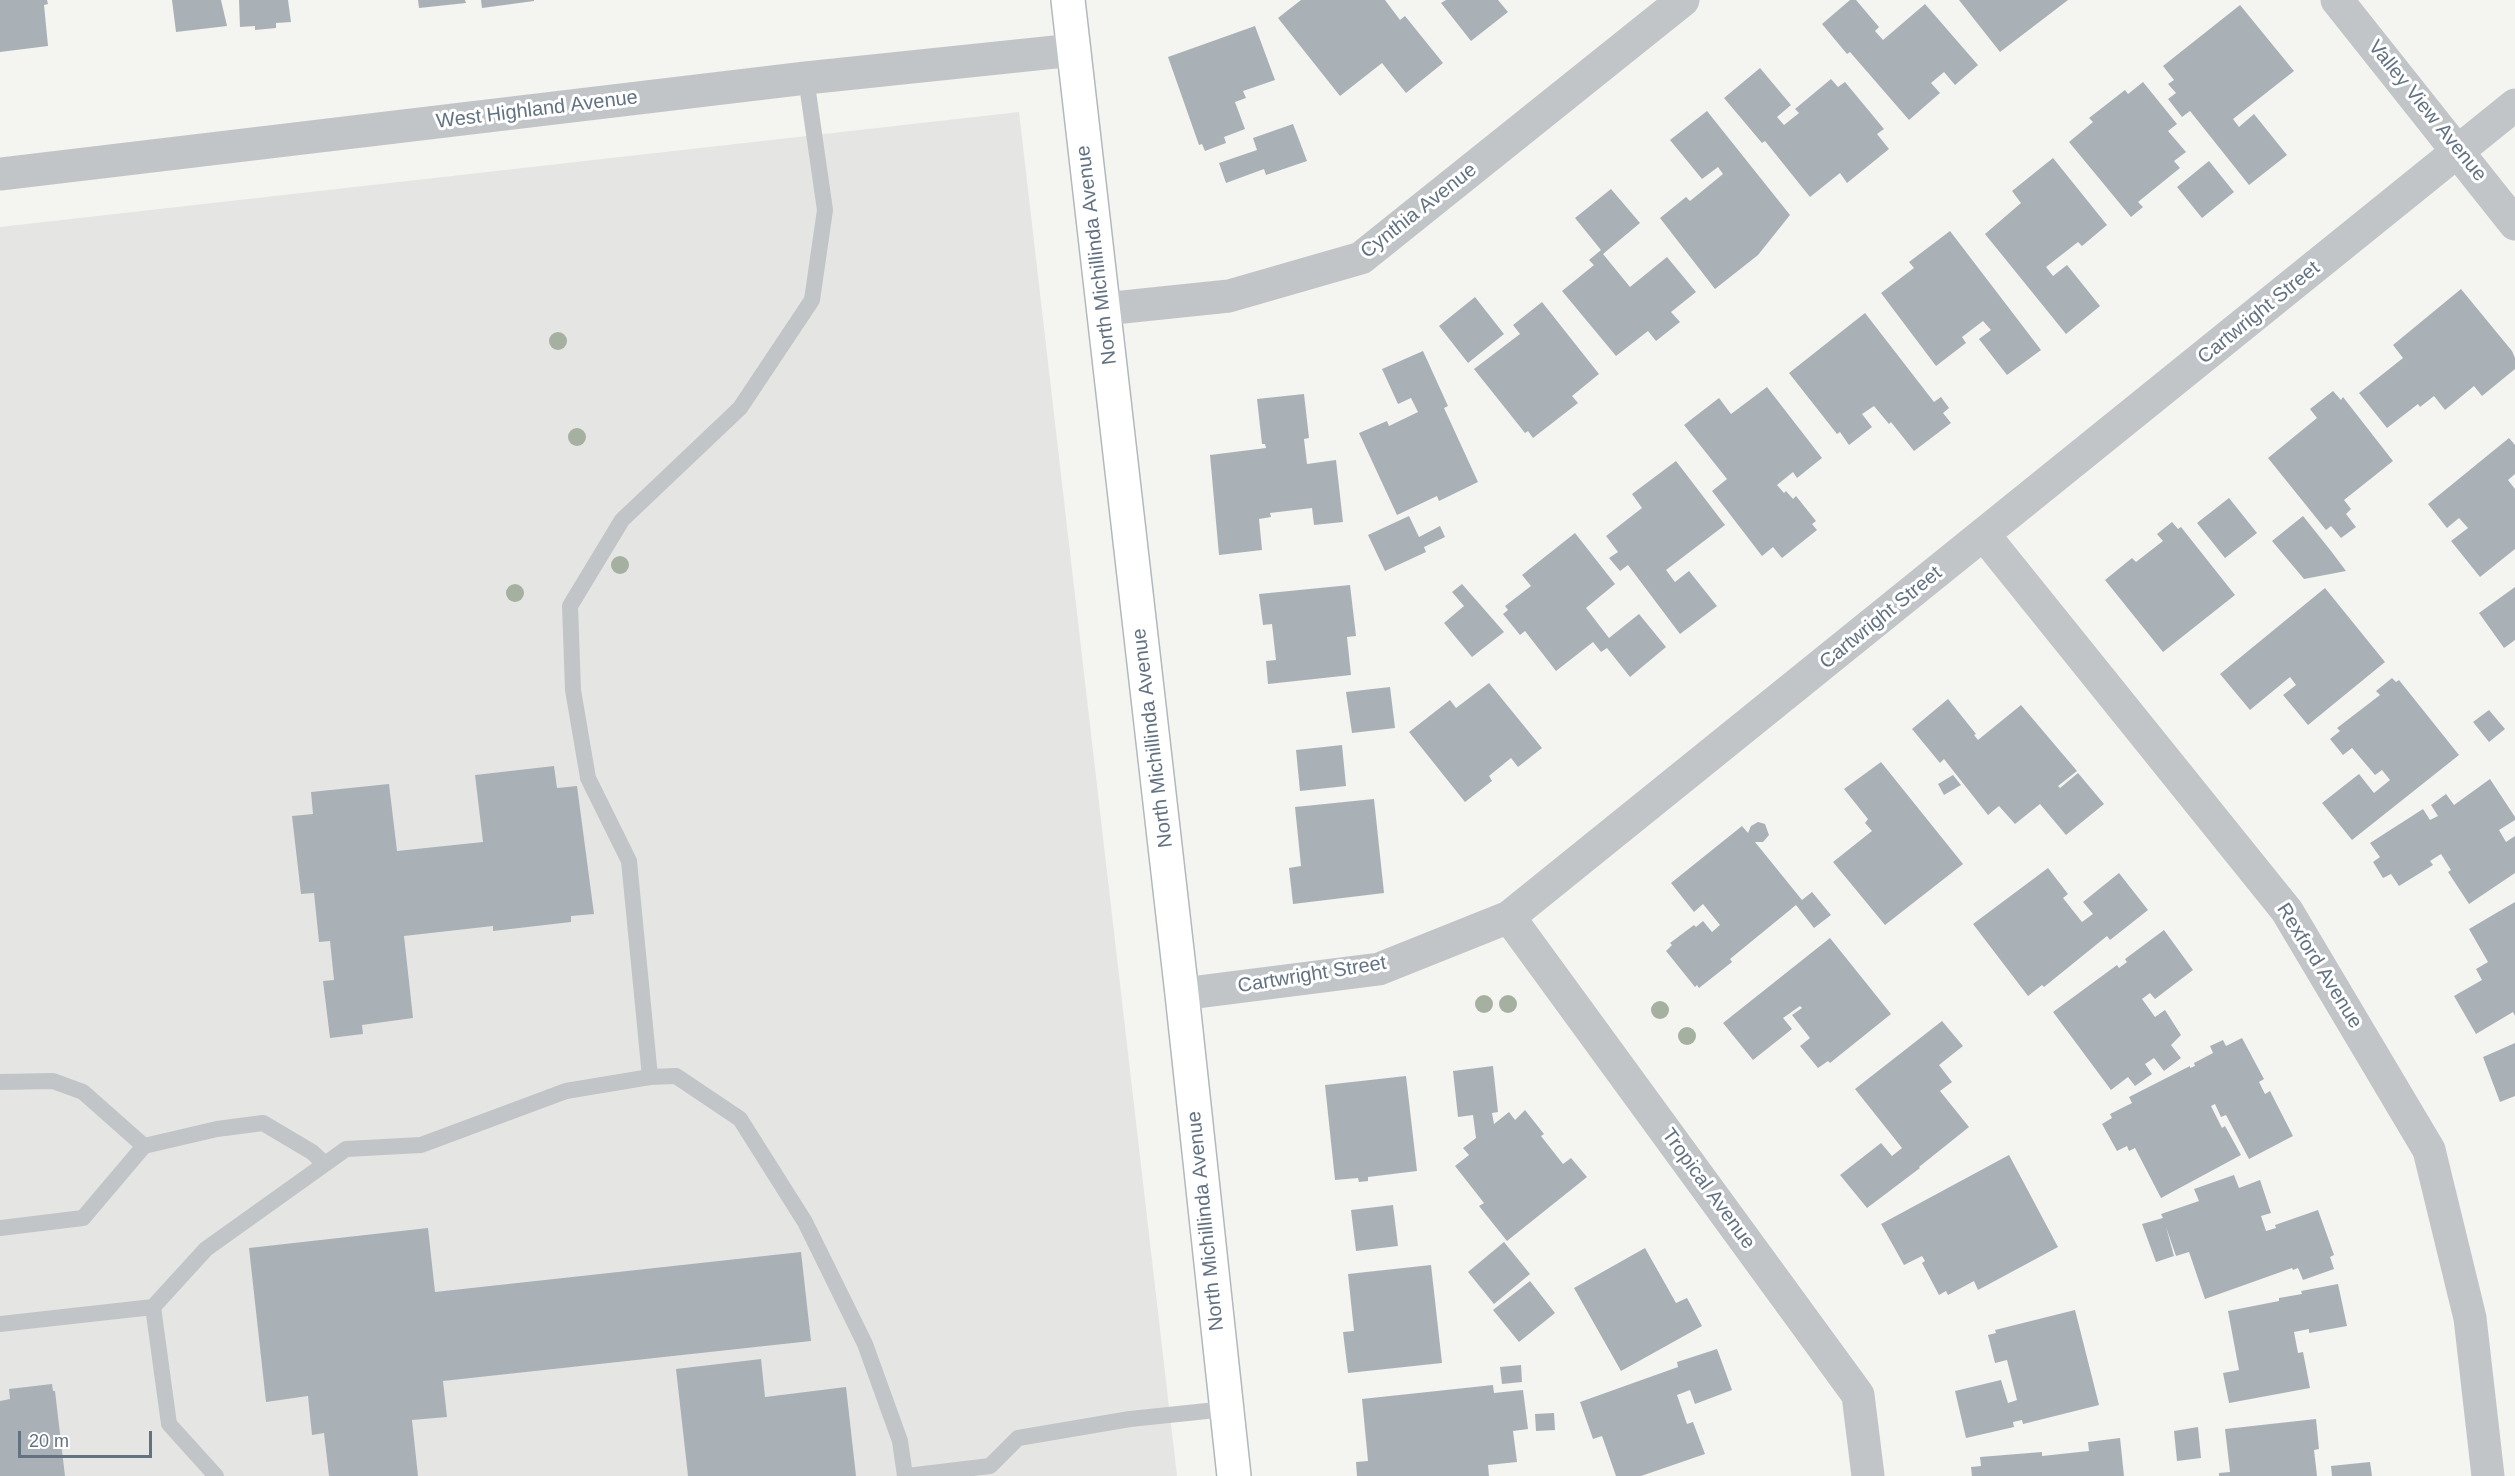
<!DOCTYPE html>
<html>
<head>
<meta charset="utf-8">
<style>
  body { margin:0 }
  #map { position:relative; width:2515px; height:1476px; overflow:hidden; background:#f4f4f0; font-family:Arial,sans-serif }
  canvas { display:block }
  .scale { position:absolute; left:18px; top:1431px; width:134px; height:27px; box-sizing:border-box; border:3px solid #627282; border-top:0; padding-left:8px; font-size:18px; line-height:21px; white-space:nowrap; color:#627282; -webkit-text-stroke:4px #fff; paint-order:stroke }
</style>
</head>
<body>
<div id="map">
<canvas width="2515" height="1476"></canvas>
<div class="scale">20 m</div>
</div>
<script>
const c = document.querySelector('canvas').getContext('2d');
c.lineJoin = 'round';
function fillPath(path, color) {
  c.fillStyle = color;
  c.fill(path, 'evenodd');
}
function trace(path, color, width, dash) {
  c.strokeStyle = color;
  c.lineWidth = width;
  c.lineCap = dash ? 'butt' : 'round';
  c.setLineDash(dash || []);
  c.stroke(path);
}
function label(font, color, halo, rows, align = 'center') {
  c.font = font + ' Arial,sans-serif';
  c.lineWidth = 6;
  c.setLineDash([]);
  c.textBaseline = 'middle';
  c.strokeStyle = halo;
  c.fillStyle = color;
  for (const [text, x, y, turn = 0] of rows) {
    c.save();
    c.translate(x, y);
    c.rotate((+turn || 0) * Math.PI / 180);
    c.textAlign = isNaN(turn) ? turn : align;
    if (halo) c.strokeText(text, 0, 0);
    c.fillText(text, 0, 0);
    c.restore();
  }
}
fillPath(new Path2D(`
  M1019,112l158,1364h-1177v-1249z`), '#e5e6e4');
fillPath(new Path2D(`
  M0,0h47l1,4 -4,1 4,41 -48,6z
  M172,0h49l6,26 -51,6z
  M239,0h49l3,22 -15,1v5l-21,2v-4l-15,1z
  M418,0h47l1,3 -47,5z
  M481,0h53v1l-52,7z
  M1301,0h84l15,20 5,-4 38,47 -37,30 -24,-30 -42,33 -62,-78z
  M1446,0h52l10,12 -37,29 -30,-38z
  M1850,0h6l23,27 -4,4 8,9 42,-36 53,61 -23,20 -11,-13 -13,11 9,10 -31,27 -59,-68 -3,2 -25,-30z
  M1959,0h109l-68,52z
  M2240,5l54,66 -61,48 6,8 15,-13 33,41 -38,30 -59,-74 -8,6 -14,-18 8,-6 -8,-9 6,-4 -11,-14z
  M1255,26l20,54 -32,11 3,7 -11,4 10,27 -21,8 2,6 -21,8 -3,-7 -3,1 -31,-88z
  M1760,68l31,37 -14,12 7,8 15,-12 -4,-4 36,-30 7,8 7,-5 39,47 -7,5 12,15 -42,34 -7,-10 -30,24 -45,-56 -3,2 -38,-45z
  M2143,82l34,42 -9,7 18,21 -12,9 6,7 -42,34 5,5 -12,10 -62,-75 24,-20 -4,-4 36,-28 3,4z
  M1707,111l83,104 -32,40 -43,34 -55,-71 26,-21 4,4 33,-27 -5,-7 -16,12 -32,-39z
  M1293,124l14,37 -41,14 -2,-6 -38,14 -7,-20 38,-13 -4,-12z
  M2053,158l54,67 -25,21 -4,-4 -32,25 7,9 14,-11 33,41 -34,28 -81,-100 36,-31 -9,-12z
  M2209,161l25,31 -32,26 -25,-31z
  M1611,189l29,34 -37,31 27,33 37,-30 29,35 -25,20 9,10 -24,19 -8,-10 -32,25 -54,-65 32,-26 -5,-5 12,-10 -26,-32z
  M1950,231l91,119 -34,25 -28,-36 12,-9 -8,-9 -21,16 4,6 -30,23 -55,-73 33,-25 -5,-6z
  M2461,289l51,62 3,7v11l-33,27 -8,-10 -29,24 -11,-14 -14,11 -2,-3 -31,24 -28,-35 44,-35 -10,-13z
  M1475,297l29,37 -36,29 -29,-37z
  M1542,302l57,72 -27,22 6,7 -45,35 -5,-7 -3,2 -51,-64 46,-35 -7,-9z
  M1865,313l69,89 7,-5 8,11 -6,5 8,10 -37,28 -23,-29 -2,2 -15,-18 -12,8 10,13 -23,18 -9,-13 -3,2 -48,-61z
  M1423,351l25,55 -4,2 34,74 -39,19 -2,-5 -40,19 -38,-82 28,-12 2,5 29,-14 -7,-14 -13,6 -16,-35z
  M1767,387l55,71 -25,20 -4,-6 -16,13 7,8 2,-2 7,8 3,-3 20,25 -4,3 5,6 -35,28 -9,-11 -11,9 -50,-65 15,-12 -43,-54 35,-27 12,16z
  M2333,391l8,9 2,-3 50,64 -49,39 7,9 -5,5 10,13 -15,11 -10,-12 -5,4 -58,-72 49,-40 -7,-9z
  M1304,394l5,44 -5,1 3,25 29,-4 7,62 -29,3 -2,-17 -42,5 1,4 -12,2 3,31 -43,5 -9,-100 56,-7 -1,-4h-3l-5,-45z
  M2509,438l6,7v29l-7,6 7,9v60l-35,28 -29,-36 17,-13 -9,-10 -12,10 -19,-24z
  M1676,461l49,64 -59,45 9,12 14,-11 28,35 -37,28 -52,-69 -8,6 -11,-13 9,-6 -12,-16 36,-28 -10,-14z
  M2229,498l28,35 -32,25 -28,-35z
  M1409,516l10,21 21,-11 5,11 -21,10 2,5 -41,19 -17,-36z
  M2303,516l28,35 15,20 -42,8 -32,-38z
  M2172,522l6,7 3,-2 54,68 -72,57 -58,-72 27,-22 4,4 27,-21 -6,-7z
  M1575,533l40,51 -29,24 23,30 30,-24 27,33 -36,30 -23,-29 -6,4 -8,-10 -37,29 -31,-40 -5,4 -17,-21 5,-4 -3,-4 26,-20 -9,-11z
  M1462,584l42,48 -32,25 -28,-34 20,-17 -12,-14z
  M1350,585l6,51 -9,1 4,38 -83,9 -2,-23 10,-1 -4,-36 -9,1 -4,-31z
  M2515,587v53l-11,8 -25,-35z
  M2325,588l60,74 -77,63 -25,-30 13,-10 -6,-8 -40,33 -30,-36z
  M2392,678l4,4 3,-2 60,75 -107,85 -30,-37 37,-29 15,19 16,-13 -8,-10 -7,5 -23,-27 -9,7 -13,-16 10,-8 -3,-3 43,-33 -4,-4z
  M1489,683l53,65 -24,19 -7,-9 -22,18 3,5 -27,21 -56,-70 41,-32 6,8z
  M1390,687l5,41 -43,5 -6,-41z
  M1948,699l28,35 -2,1 4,5 43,-35 56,66 -19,15 2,2 18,-15 26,31 -38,31 -26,-31 -25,20 -16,-18 -11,9 -44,-56 -4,4 -28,-34z
  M2489,710l16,19 -16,13 -16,-20z
  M1342,745l4,41 -46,5 -4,-41z
  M1881,762l82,102 -78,61 -52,-63 39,-31 -7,-8 3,-4 -24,-30z
  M554,766l3,22 20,-2 17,128 -23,2v6l-78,9v-5l-89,10 9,82 -51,7 1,9 -33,4 -7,-57 11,-1 -4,-39 -11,1 -5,-49 -13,1 -9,-78 21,-2 -2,-22 78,-8 8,67 86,-9 -8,-67z
  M1953,775l8,10 -17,10 -6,-11z
  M2490,779l25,38v3l-16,10 7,12 9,-6v37l-46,31 -21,-32 3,-2 -10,-16 -11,7 3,4 -34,21 -8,-12 -8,4 -10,-16 7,-5 -10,-14 53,-34 7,11 8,-4 -7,-11 15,-11 8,11z
  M1374,799l10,94 -91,11 -4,-36 12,-2 -6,-59z
  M1758,822l7,2 4,11 -6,7h-8l47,58 10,-8 19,23 -17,13 -18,-23 -66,54 2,3 -33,26 -2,-3 -2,2 -29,-36 6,-6 -2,-2 24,-18 2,2 7,-6 9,11 8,-7 -17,-21 -9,8 -23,-29 71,-57 6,7 3,-7z
  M2048,868l20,26 -5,4 19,24 11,-8 -10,-12 36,-29 29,37 -38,30 -3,-4 -63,51 -2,-2 -14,11 -55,-72z
  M2515,902v114l-2,-4 -37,22 -22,-38 28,-16 -6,-11 12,-7 -19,-33z
  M2164,930l29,40 -38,29 -5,-6 -8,6 13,18 10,-7 16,25 -10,10 10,13 -17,13 -10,-13 -9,6 7,10 -17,12 -7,-9 -17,13 -58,-78 64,-47 2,3 8,-6 -2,-3z
  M1830,938l61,76 -61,49 -2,-2 -10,7 -18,-22 10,-8 -18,-23 10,-7 -2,-2 -17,12 9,11 -39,31 -30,-37z
  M1942,1021l21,25 -24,19 13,17 -12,9 29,36 -50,40 1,1 -53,40 -27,-33 41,-32 11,13 10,-8 -47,-59z
  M2242,1038l22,41 -5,3 6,12 5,-3 23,45 -44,23 -23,-44 -5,2 -6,-13 -4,2 11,22 3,-2 16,29 -80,43 -26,-50 -6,3 -2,-5 -10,5 -15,-27 10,-6 -2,-4 22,-11 -3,-6 61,-31v2l5,-2 -1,-3 19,-10 -3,-7 13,-6 3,6z
  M2515,1043v53l-15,6 -17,-45z
  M1493,1066l5,46 -6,1 2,11 15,-12 6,8 10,-10 19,24 -3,2 22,28 8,-6 16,19 -80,64 -28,-35 5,-3 -29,-37 14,-11 -6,-7 13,-10 -3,-23 -15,2 -5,-46z
  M1406,1076l11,95 -49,6v4l-9,1 -1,-4 -23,2 -10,-95z
  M2009,1155l49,92 -80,43 -4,-9 -26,14 -2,-4 -7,4 -17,-32 3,-2 -3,-5 -18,9 -23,-41z
  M2234,1175l5,13 21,-8 11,33 -10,3 5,15 10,-3 -1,-3 43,-15 16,45 -4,2 4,12 -31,11 -5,-12 -5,2 -1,-2 -87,31 -16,-47 -13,4 -10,-29 8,29 -18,6 -14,-38 21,-6 -2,-4 38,-13 -5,-12z
  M1393,1205l5,41 -42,5 -5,-41z
  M428,1228l7,64 366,-40 10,89 -368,40 4,36 -35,3 6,56h-89l-5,-43 -12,2 -4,-39 -42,6 -17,-154z
  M1504,1242l26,32 -36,30 -26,-32z
  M1645,1248l31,55 11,-5 15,28 -81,45 -47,-83z
  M1431,1265l11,98 -94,10 -5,-41 11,-1 -6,-57z
  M1530,1281l25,32 -36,29 -26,-32z
  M2338,1284l9,42 -38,7v-4l-15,3 4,21 5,-1 7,36 -81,15 -6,-30 16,-3 -11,-59 51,-10v-3l23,-4 -1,-3z
  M2075,1310l24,95 -76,19 -1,-4 -9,2 1,5 -48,11 -11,-47 46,-11 7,23 9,-3 -10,-40 -12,3 -7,-28 8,-2 -1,-3z
  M1717,1349l15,41 -37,14 -5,-14 -13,5 10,29 6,-2 12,32 -64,22h-25l-14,-40 -9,3 -13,-37 98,-35 -1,-5z
  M761,1359l4,38 81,-10 10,89h-168l-12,-107z
  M1521,1365l1,17 -20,2 -2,-17z
  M52,1384l1,7h2l10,85h-65v-75l10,-2 -1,-10z
  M1493,1385l1,8 29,-3 5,39 -15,2 4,31 -29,3 1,11h-132l-1,-14 12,-1 -6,-62z
  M1554,1413l1,17 -19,1 -1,-17z
  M2316,1419l3,30 -5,1 3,26h-98v-3l11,-1 -5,-43z
  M2198,1427l3,31 -24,3 -3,-30z
  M2120,1438l4,38h-152l-1,-9 10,-1 -1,-9 62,-5v4l47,-5 -1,-9z
  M2370,1462l2,14h-40l-1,-10z`), '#a9b1b7');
const secondary = new Path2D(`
  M1068,0l114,994 52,482`);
trace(secondary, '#b3b8bd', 36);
trace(new Path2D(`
  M806,78l19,132 -13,90 -72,108 -118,112 -52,86 3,84 15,88 41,83 21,216 26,-1 64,43 65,103 60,122 35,97 5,35
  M0,1082l53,-1 30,11 61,54 -61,72 -83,10
  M144,1146l73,-17 46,-6 49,29 13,12
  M153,1307l16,117 47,52
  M0,1324l153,-17 53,-58 140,-100 75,-4 145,-54 84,-14
  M907,1476l83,-10 28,-28 112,-19 96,-10`), '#c1c5c8', 16);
trace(new Path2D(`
  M2337,0l178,224
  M0,174l806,-96 268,-28
  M1104,309l125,-13 132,-38 322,-258
  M1984,535l303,376 142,239 41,168 18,158
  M1509,917l349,478 10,81
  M1182,994l197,-25 130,-52 1006,-812`), '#c1c5c8', 33);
trace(secondary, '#fff', 33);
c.fillStyle = '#a5b0a1';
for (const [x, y] of [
  [558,341],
  [577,437],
  [620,565],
  [515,593],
  [1484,1004],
  [1508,1004],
  [1660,1010],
  [1687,1036]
]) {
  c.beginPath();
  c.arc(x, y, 9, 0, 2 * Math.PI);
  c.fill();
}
label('20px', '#627282', '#fff', [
  ["West Highland Avenue",537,110,-7],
  ["Valley View Avenue",2427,111,51],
  ["Cynthia Avenue",1419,211,-38],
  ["North Michillinda Avenue",1097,255,-97],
  ["Cartwright Street",2259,313,-39],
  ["Cartwright Street",1881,618,-39],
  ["North Michillinda Avenue",1153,738,-97],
  ["Rexford Avenue",2319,966,58],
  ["Cartwright Street",1312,975,-9],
  ["Tropical Avenue",1708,1189,54],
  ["North Michillinda Avenue",1206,1221,-96]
]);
</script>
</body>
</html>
